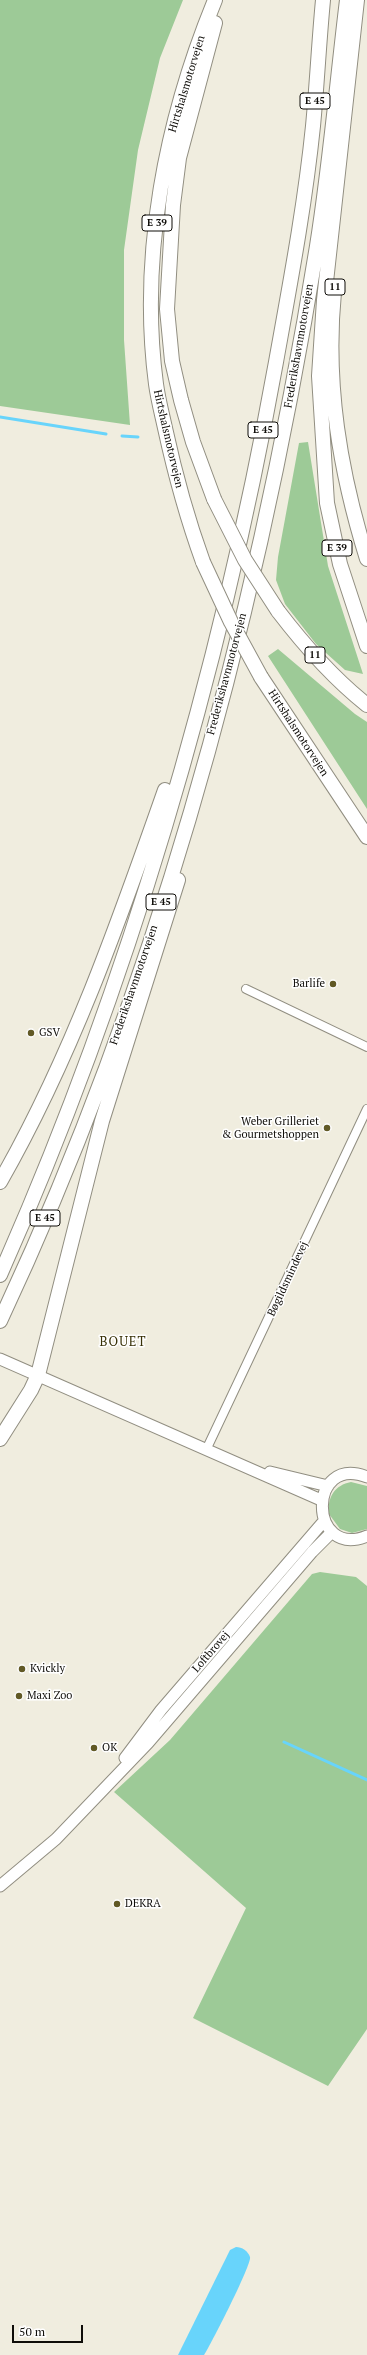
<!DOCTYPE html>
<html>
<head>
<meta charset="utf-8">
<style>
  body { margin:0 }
  #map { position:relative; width:367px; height:2355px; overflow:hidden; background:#f0eddf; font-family:"PT Serif",serif }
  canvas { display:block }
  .scale { position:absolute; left:12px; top:2325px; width:71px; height:18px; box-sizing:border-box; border:2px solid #0f0d09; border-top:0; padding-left:5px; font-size:12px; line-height:14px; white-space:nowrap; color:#0f0d09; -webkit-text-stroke:3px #fff; paint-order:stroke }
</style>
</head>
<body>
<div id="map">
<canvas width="367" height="2355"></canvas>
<div class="scale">50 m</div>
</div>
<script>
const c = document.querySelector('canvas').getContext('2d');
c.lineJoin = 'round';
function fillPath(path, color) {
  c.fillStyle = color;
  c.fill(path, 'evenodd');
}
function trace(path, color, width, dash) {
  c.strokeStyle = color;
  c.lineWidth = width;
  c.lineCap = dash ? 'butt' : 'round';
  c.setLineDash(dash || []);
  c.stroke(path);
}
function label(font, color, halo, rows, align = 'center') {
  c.font = font + ' "PT Serif",serif';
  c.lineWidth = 3;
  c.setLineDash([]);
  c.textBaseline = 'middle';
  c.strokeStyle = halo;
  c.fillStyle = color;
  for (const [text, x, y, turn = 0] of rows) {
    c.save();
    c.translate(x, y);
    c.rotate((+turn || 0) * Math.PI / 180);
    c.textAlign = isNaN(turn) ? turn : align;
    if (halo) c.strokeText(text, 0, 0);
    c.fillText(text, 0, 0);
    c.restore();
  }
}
fillPath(new Path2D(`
  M0,0h183l-23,58 -22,92 -14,100v90l6,85 -130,-19z
  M308,442l20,124 35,108 -18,-4 -29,-26 -31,-40 -9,-24 2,-23 21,-114z
  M278,649l77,65 12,8v87l-99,-153z
  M351,1482l16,4v43l-15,4 -12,-4 -11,-15c-2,-17 6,-29 22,-32z
  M320,1572l36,5 11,9v443l-39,57 -135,-68 53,-110 -132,-116 56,-52 142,-166z`), '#9dca97');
fillPath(new Path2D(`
  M236,2247c6,0 12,4 14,10 2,7 -39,87 -46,98h-26l52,-105z`), '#68d4fb');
trace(new Path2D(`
  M0,417l106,17
  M122,436l16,1
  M284,1742l83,38`), '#68d4fb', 3);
const street = new Path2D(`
  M246,989l121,58
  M207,1448l160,-339`);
const secondary = new Path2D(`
  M0,1359l321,141
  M270,1472l58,14
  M367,1477c-60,-24 -59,83 0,59
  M125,1758l36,-48 163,-189
  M0,1886l56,-47 92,-96 164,-191 20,-20`);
const highway = new Path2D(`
  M357,0l-33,300 -5,76 8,127 13,61 27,82
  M334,292c-9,92 6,180 33,267
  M214,499l-21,-57 -12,-42 -9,-39 -5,-52 6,-104 6,-47 36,-135
  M203,562c-16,-44 -28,-88 -38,-134 -3,-14 -7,-29 -9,-44 -17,-129 10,-265 59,-384
  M278,611c26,34 55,67 89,94
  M261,677l106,160
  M0,1182c71,-124 118,-258 165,-392
  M0,1275c128,-288 220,-603 276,-913 14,-78 29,-157 37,-236 4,-42 6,-84 10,-126
  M0,1321c158,-336 258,-709 317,-1075 13,-81 20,-164 30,-246
  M0,1439l31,-49 7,-15 64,-254 76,-241`);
trace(street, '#918e81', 10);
trace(secondary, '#918e81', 13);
trace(highway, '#918e81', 16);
trace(street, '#fff', 8);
trace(secondary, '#fff', 11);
trace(highway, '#fff', 14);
const highwayBridge = new Path2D(`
  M214,499l31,61 33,51
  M203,562l28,60 30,55`);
trace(highwayBridge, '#918e81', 16, []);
trace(highwayBridge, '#fff', 14);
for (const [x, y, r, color] of [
  [333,984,4,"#615925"],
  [31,1033,4,"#615925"],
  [327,1128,4,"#615925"],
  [22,1669,4,"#615925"],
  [19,1696,4,"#615925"],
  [94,1748,4,"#615925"],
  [117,1904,4,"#615925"]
]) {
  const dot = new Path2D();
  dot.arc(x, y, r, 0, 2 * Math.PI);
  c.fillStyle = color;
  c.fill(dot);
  trace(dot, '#fff', 1.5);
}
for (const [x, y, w] of [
  [315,101,30],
  [157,223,30],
  [335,287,20],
  [263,430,30],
  [337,548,30],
  [315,655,20],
  [161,902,30],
  [45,1218,30]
]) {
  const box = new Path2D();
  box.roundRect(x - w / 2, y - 8, w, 16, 3);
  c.fillStyle = '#fff';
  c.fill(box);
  trace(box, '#0f0d09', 1);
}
label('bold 10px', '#0f0d09', null, [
  ["E 45",315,101],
  ["E 39",157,223],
  ["11",335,287],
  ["E 45",263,430],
  ["E 39",337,548],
  ["11",315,655],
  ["E 45",161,902],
  ["E 45",45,1218]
]);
label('11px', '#0f0d09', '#fff', [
  ["Hirtshalsmotorvejen",187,84,-73],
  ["Frederikshavnmotorvejen",299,346,-80],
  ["Hirtshalsmotorvejen",168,439,77],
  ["Frederikshavnmotorvejen",227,674,-75],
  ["Hirtshalsmotorvejen",298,733,57],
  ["Frederikshavnmotorvejen",134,985,-71],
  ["Bøgildsmindevej",288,1279,-65],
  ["Loftbrovej",211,1652,-49]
]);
label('11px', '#0f0d09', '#fff', [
  ["Barlife",325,984,"right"],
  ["GSV",39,1033],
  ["Weber Grilleriet",319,1122,"right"],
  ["& Gourmetshoppen",319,1135,"right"],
  ["Kvickly",30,1669],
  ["Maxi Zoo",27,1696],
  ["OK",102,1748],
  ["DEKRA",125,1904]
], 'left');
c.letterSpacing = '1px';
label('13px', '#383106', '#fff', [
  ["BOUET",123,1342]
]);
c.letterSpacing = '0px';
</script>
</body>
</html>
